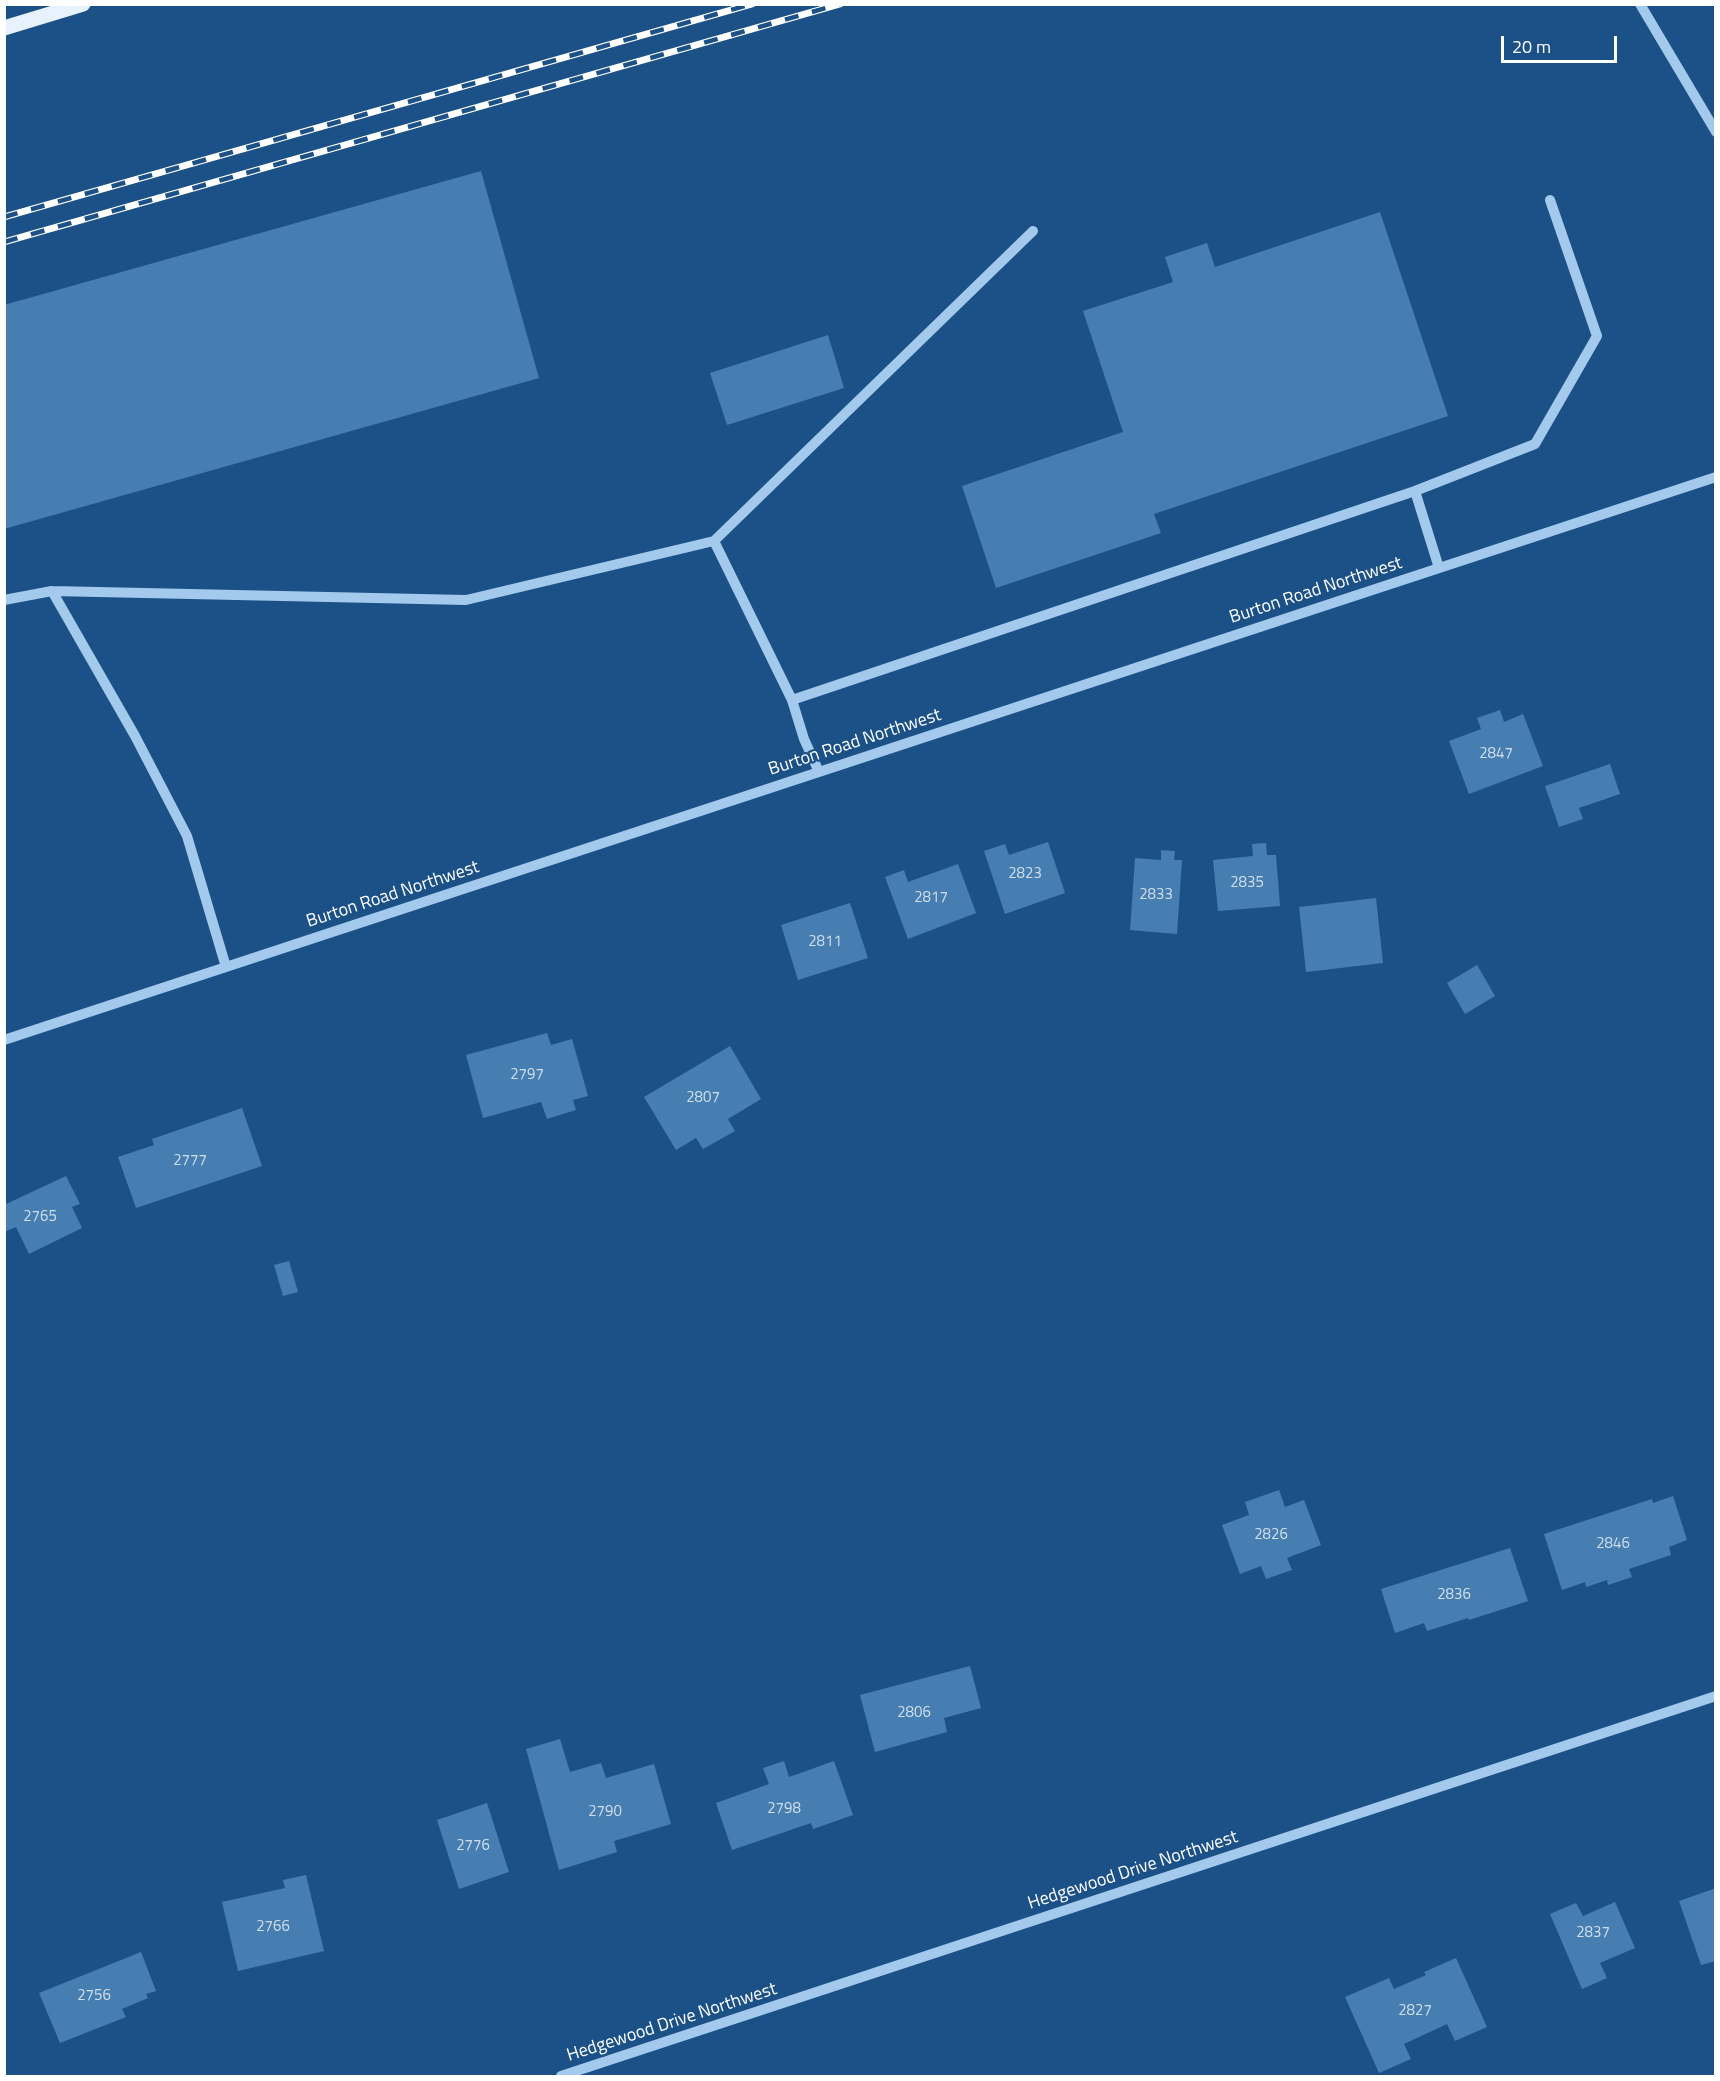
<!DOCTYPE html>
<html>
<head>
<meta charset="utf-8">
<style>
  body { margin:0 }
  #map { position:relative; width:1720px; height:2081px; overflow:hidden; background:#1b5187; font-family:"Titillium Web",sans-serif }
  canvas { display:block }
  .frame { position:absolute; inset:0; border:6px solid #fff; pointer-events:none }
  .scale { position:absolute; left:1501px; top:36px; width:116px; height:27px; box-sizing:border-box; border:3px solid #fff; border-top:0; padding-left:8px; font-size:18px; line-height:21px; white-space:nowrap; color:#fff; -webkit-text-stroke:4px #1b5187; paint-order:stroke }
</style>
</head>
<body>
<div id="map">
<canvas width="1720" height="2081"></canvas>
<div class="frame"></div>
<div class="scale">20 m</div>
</div>
<script>
const c = document.querySelector('canvas').getContext('2d');
c.lineJoin = 'round';
function fillPath(path, color) {
  c.fillStyle = color;
  c.fill(path, 'evenodd');
}
function trace(path, color, width, dash) {
  c.strokeStyle = color;
  c.lineWidth = width;
  c.lineCap = dash ? 'butt' : 'round';
  c.setLineDash(dash || []);
  c.stroke(path);
}
function label(font, color, halo, rows, align = 'center') {
  c.font = font + ' "Titillium Web",sans-serif';
  c.lineWidth = 4.5;
  c.setLineDash([]);
  c.textBaseline = 'middle';
  c.strokeStyle = halo;
  c.fillStyle = color;
  for (const [text, x, y, turn = 0] of rows) {
    c.save();
    c.translate(x, y);
    c.rotate((+turn || 0) * Math.PI / 180);
    c.textAlign = isNaN(turn) ? turn : align;
    if (halo) c.strokeText(text, 0, 0);
    c.fillText(text, 0, 0);
    c.restore();
  }
}
fillPath(new Path2D(`
  M481,171l58,207 -535,151v-224z
  M1380,212l68,204 -294,98 7,19 -165,55 -34,-102 161,-54 -40,-121 90,-29 -8,-25 42,-14 8,24z
  M828,335l16,53 -117,37 -17,-52z
  M1500,710l4,12 19,-8 20,52 -74,28 -20,-53 32,-12 -4,-11z
  M1610,764l10,30 -41,14 4,11 -24,8 -14,-41z
  M1048,842l17,51 -60,21 -21,-63 21,-7 4,11z
  M1266,843l1,12h9l4,51 -62,5 -5,-51 40,-4 -1,-12z
  M1161,850l14,1 -1,9h8l-5,74 -47,-4 5,-72 26,2z
  M958,864l18,49 -68,26 -23,-62 19,-7 4,12z
  M1376,898l7,65 -77,9 -7,-65z
  M850,903l18,55 -70,22 -17,-55z
  M1477,965l18,31 -30,18 -18,-31z
  M547,1033l4,12 21,-6 16,57 -15,4 3,10 -29,9 -6,-17 -58,16 -17,-63z
  M730,1046l31,53 -33,20 7,12 -32,18 -7,-11 -20,12 -32,-53z
  M242,1108l20,58 -126,42 -18,-51 36,-12 -2,-6z
  M66,1176l14,28 -8,3 10,21 -53,26 -13,-27 -12,5v-27z
  M289,1261l9,31 -15,4 -9,-31z
  M1279,1490l6,17 19,-7 17,45 -34,13 5,12 -26,9 -5,-13 -21,8 -18,-49 27,-10 -4,-13z
  M1673,1496l14,44 -18,7 2,8 -42,14 3,8 -24,8 -1,-5 -21,7 -1,-5 -23,8 -18,-56 108,-35 1,4z
  M1510,1548l18,53 -59,19 -1,-2 -41,13 -3,-8 -29,10 -14,-44z
  M970,1666l11,42 -37,10 3,14 -72,20 -15,-57z
  M560,1739l10,33 31,-9 5,15 48,-14 17,60 -57,17 3,11 -58,18 -33,-121z
  M784,1761l5,16 45,-16 19,54 -40,14 -2,-6 -79,27 -16,-47 53,-19 -6,-16z
  M487,1803l22,69 -50,17 -22,-69z
  M306,1875l18,76 -86,20 -16,-69 63,-14 -2,-8z
  M1716,1888v73l-15,4 -22,-64z
  M1615,1902l20,46 -35,15 7,15 -25,11 -32,-75 26,-11 7,13z
  M141,1952l15,39 -10,3 2,4 -26,11 4,8 -66,26 -21,-50z
  M1456,1958l31,69 -32,14 -8,-17 -43,20 7,15 -32,14 -34,-76 44,-19 5,11 32,-14 -2,-3z`), '#477eb2');
trace(new Path2D(`
  M1640,4l76,128
  M1415,491l120,-47 62,-108 -47,-136
  M714,541l319,-310
  M52,591l414,9 248,-59 78,159 12,39 15,33
  M4,600l48,-9 83,145 52,100 39,131
  M792,700l623,-209 24,77
  M4,1040l1712,-563
  M561,2076l1155,-380`), '#a3c9ec', 10);
trace(new Path2D(`
  M4,28l79,-24`), '#e8f2ff', 15);
const rail = new Path2D(`
  M4,217l748,-213
  M4,242l836,-238`);
trace(rail, '#fff', 7);
trace(rail, '#1b5187', 4.5, [14]);
label('15px', '#d1dfec', null, [
  ["2847",1496,754],
  ["2823",1025,874],
  ["2835",1247,883],
  ["2833",1156,895],
  ["2817",931,898],
  ["2811",825,942],
  ["2797",527,1075],
  ["2807",703,1098],
  ["2777",190,1161],
  ["2765",40,1217],
  ["2826",1271,1535],
  ["2846",1613,1544],
  ["2836",1454,1595],
  ["2806",914,1713],
  ["2798",784,1809],
  ["2790",605,1812],
  ["2776",473,1846],
  ["2766",273,1927],
  ["2837",1593,1933],
  ["2756",94,1996],
  ["2827",1415,2011]
]);
label('18px', '#fff', '#1b5187', [
  ["Burton Road Northwest",1316,591,-18],
  ["Burton Road Northwest",855,743,-18],
  ["Burton Road Northwest",393,895,-18],
  ["Hedgewood Drive Northwest",1133,1871,-18],
  ["Hedgewood Drive Northwest",672,2023,-18]
]);
</script>
</body>
</html>
